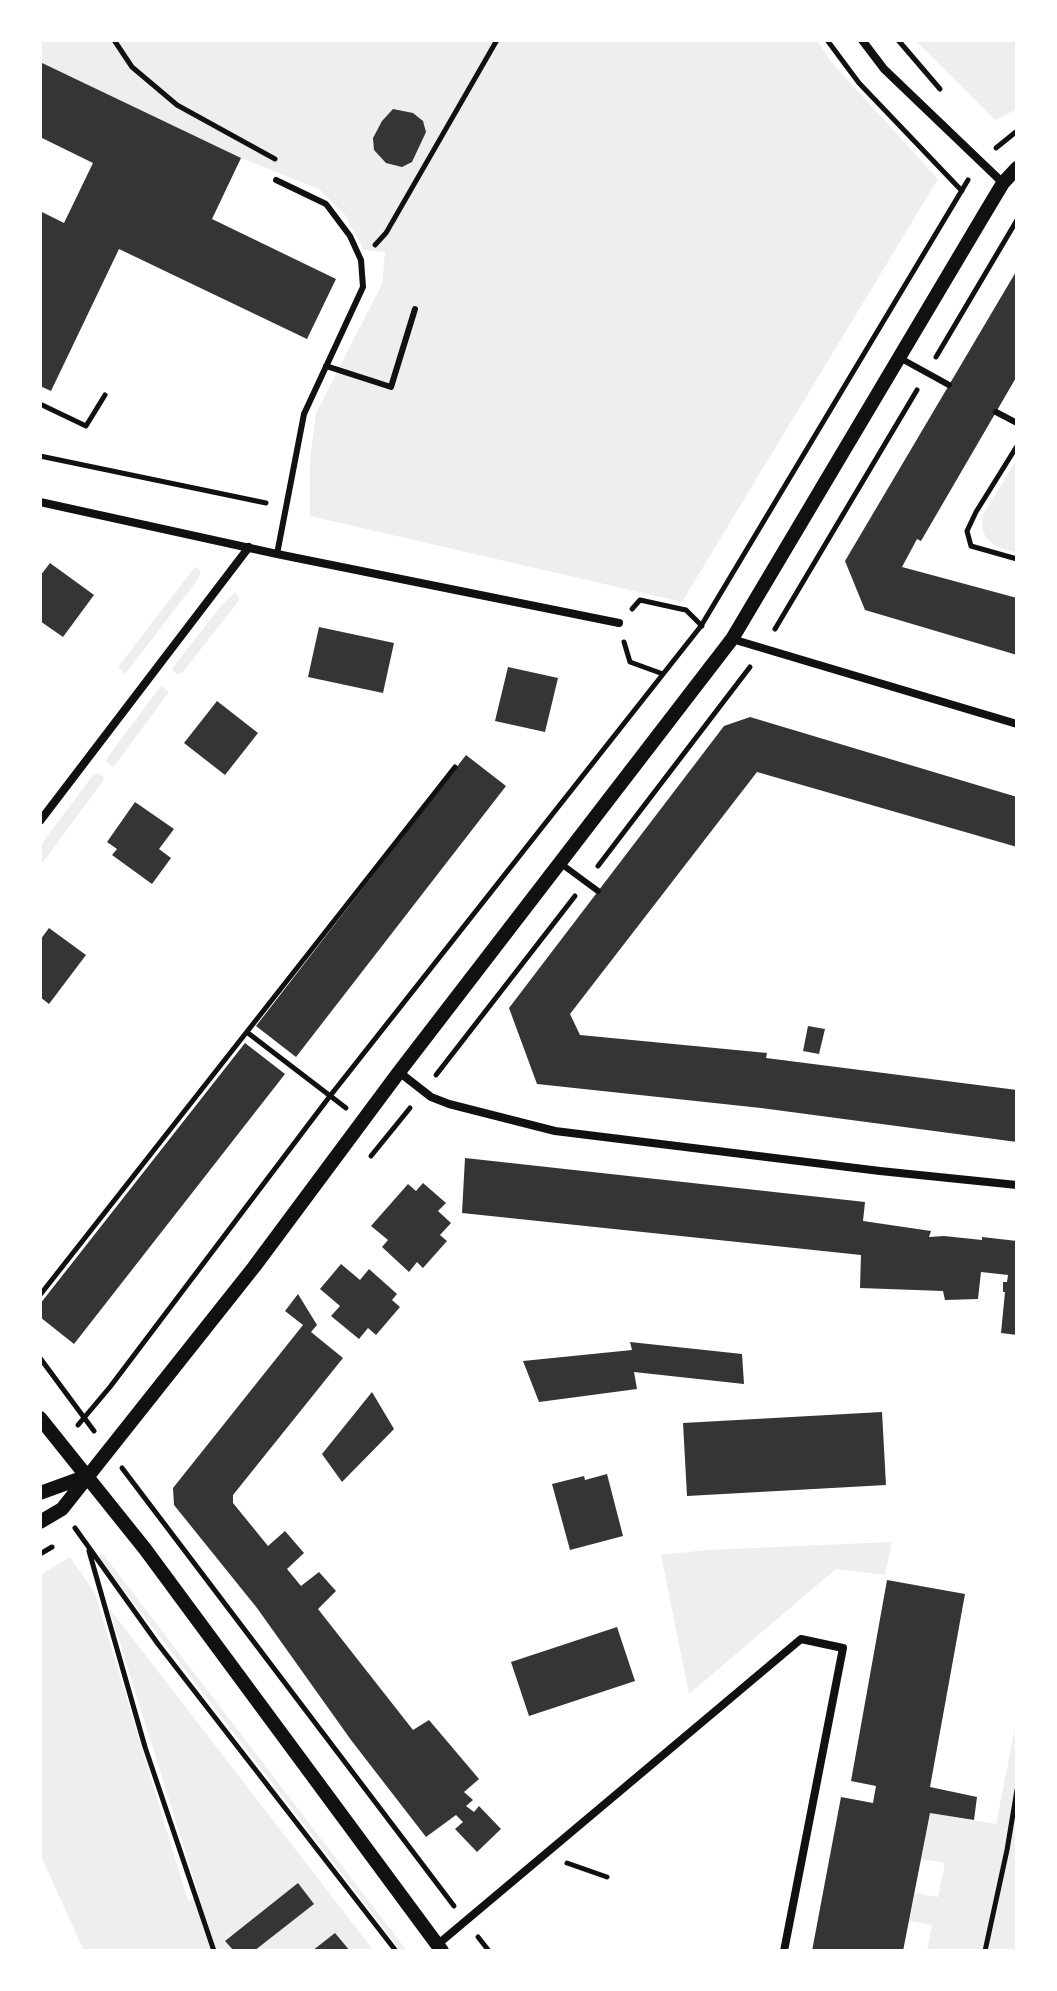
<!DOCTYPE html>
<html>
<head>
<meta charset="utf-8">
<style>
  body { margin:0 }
  #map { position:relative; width:1057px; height:1991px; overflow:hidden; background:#fff; font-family:"Noto Sans",sans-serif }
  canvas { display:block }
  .frame { position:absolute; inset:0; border:42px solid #fff; pointer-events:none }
</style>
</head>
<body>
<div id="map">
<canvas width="1057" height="1991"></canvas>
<div class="frame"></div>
</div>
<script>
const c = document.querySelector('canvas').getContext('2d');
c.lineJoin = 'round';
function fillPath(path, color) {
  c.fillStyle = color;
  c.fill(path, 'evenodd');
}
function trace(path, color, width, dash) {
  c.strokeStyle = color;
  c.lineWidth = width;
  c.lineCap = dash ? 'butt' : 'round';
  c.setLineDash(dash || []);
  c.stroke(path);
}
fillPath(new Path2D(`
  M40,40h777l15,23 106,116 -256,423 -372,-86v-57l6,-46 66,-129 3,-32 -21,-2 -19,-35 -26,-26 -78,-31 -201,-96z
  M915,40h102v69l-22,11z
  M1017,459v94c-21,-6 -39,-12 -34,-38z
  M195,567l5,2v6l-7,11 -68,88 -7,-7z
  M235,592l5,7 -57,73 -5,2 -5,-3v-4l49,-62z
  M161,686l7,5v2l-52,71 -3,3 -6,-4v-5z
  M98,773l6,4 -1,4 -63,85v-20l53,-71z
  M892,1542l-7,33 -49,-6 -147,125 -28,-139 46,-5z
  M103,1554l304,397h-6l-301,-392 -1,-4z
  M70,1557l25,36 93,308 11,-6 -90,-287 265,343h-290l-44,-97v-279z
  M1017,1718v233h-90l5,-26 -23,-4 6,-28 23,4 7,-34 -24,-4 9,-46 66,11z`), '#eee');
fillPath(new Path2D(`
  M40,62l201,96 -29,61 124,60 -29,60 -188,-90 -68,142 -11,-5v-171l2,-3 22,11 29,-60 -53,-26z
  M393,109l20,4 10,8 3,11 -14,30 -10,5 -16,-4 -12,-13 -1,-12 9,-17z
  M1017,270v106l-96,165 -4,-2 -15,28 115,31v57l-152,-45 -20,-49z
  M50,563l44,32 -31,42 -23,-16v-45z
  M319,627l75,16 -11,50 -75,-16z
  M508,667l50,11 -13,54 -50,-11z
  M217,701l41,32 -33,42 -41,-32z
  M750,717l267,80v50l-260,-75 -187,242 10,21 187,18 -1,5 251,32v52l-256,-34 -224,-24 -28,-76 215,-282z
  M466,755l40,31 -210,271 -40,-31z
  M135,802l39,27 -15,20 12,9 -19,26 -40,-29 5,-6 -10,-7z
  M49,928l37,27 -37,49 -9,-7v-57z
  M808,1026l17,3 -6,25 -16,-3z
  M245,1043l40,31 -211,270 -34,-27v-13z
  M465,1158l400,44 -2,19 68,10 -2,6 15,-1 38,4v-3l35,4v94l-16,-2 4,-41h-2v-10h4l1,-7 -27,-3 -3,27 -33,1 -2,-9 -83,-3 1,-33 -399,-42z
  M423,1183l23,20 -8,8 13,12 -11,12 7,6 -24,27 -6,-6 -8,10 -27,-25 6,-7 -17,-14 37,-42 8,7z
  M341,1264l19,16 9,-11 28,25 -5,6 8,7 -24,28 -8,-7 -9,11 -28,-23 9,-10 -20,-17z
  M298,1294l19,31 -6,7 32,26 -110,137v8l35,43 17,-15 19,22 -17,16 14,17 18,-14 17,19 -18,18 95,121 16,-10 50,59 -15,13 9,8 -7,6 8,6 5,-6 22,23 -24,23 -22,-23 8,-7 -7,-7 -30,22 -75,-97 -94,-132 -83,-103 -1,-17 130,-163 -18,-14z
  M630,1342l112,12 2,30 -110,-12 3,17 -98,13 -16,-41 109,-11z
  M372,1392l22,37 -52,53 -20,-28z
  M882,1412l4,73 -199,11 -4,-73z
  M607,1474l16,62 -53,14 -18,-66 32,-8 1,4z
  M887,1580l78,14 -35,193 47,10 -3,23 -44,-7 -27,138h-91l29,-154 32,6 3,-17 -25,-5z
  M617,1627l18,54 -106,35 -18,-54z
  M298,1883l16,21 -60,47h-20l-9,-10z
  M335,1933l15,18h-38z`), '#353535');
trace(new Path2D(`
  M114,40l18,27 45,38 98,54
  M827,40l32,43 103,108
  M898,40l42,49
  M996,148l21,-17
  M375,245l11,-12 111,-193
  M936,357l81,-137
  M40,404l46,22 19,-31
  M1017,446l-41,66 -9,19 4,15 46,13
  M40,456l226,47
  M632,609l8,-9 41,9 5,1 16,16
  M775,629l142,-239
  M624,642l6,20 33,12
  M598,866l152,-199
  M248,1033l98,75
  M436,1075l139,-179
  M371,1156l39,-48
  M40,1295l415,-528
  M40,1358l54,73
  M78,1425l32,-38 220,-291 371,-470 267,-446
  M122,1468l332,438
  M75,1528l83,116 238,307
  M89,1551l56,196 69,204
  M40,1554l12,-7
  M567,1863l40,14
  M478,1937l11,14
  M985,1951l22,-101 10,-60`), '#111', 5);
trace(new Path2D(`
  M276,180l50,24 24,32 11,24 2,27 -59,127 -27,140
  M900,358l49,27
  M326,366l65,21 24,-78
  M996,412l21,11
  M560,863l38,28`), '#111', 6);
trace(new Path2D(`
  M862,40l22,29 119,114
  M40,502l237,52 342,69
  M732,639l285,85
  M40,821l209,-274
  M399,1072l32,25 18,7 106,27 325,40 137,14
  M437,1945l364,-306 42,9 -59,303`), '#111', 8);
trace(new Path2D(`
  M40,1418l105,131 297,402
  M40,1493l47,-17
  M40,1522l22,-13 192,-242 145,-195 333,-433 253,-426 18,-30 14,-15`), '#111', 14);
</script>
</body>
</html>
